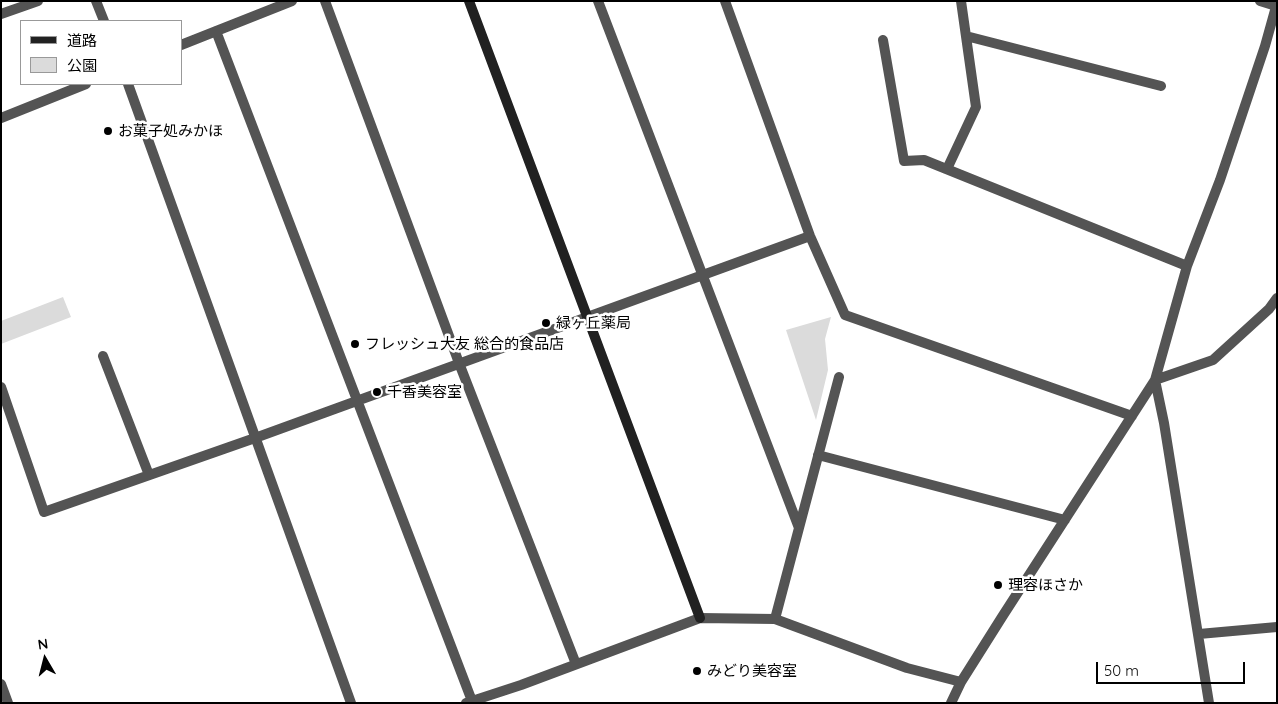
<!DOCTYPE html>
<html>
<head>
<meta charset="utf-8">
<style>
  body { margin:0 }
  #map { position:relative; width:1278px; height:704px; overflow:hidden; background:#fff; font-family:Quicksand,"Noto Sans JP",sans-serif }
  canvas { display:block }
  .frame { position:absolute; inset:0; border:2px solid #000; pointer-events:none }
  .legend { position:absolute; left:20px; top:20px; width:162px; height:65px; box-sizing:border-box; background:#fff; border:1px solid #999; margin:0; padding:6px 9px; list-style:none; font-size:15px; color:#000 }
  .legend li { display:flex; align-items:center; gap:10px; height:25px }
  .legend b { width:25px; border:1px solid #999 }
  .north { position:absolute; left:20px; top:634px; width:50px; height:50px; -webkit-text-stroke:4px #fff; paint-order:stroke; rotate:352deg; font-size:14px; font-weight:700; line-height:20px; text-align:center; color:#000 }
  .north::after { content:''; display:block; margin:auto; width:18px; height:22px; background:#000; clip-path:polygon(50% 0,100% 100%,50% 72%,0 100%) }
  .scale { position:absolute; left:1096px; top:662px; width:149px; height:22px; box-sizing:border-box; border:2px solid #000; border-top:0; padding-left:6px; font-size:15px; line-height:18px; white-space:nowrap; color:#000; -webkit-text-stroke:4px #fff; paint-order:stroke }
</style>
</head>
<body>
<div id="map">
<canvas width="1278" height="704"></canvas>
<div class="frame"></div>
<ul class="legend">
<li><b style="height:6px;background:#212121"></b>道路</li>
<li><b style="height:14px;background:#dbdbdb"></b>公園</li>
</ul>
<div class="north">N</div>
<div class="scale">50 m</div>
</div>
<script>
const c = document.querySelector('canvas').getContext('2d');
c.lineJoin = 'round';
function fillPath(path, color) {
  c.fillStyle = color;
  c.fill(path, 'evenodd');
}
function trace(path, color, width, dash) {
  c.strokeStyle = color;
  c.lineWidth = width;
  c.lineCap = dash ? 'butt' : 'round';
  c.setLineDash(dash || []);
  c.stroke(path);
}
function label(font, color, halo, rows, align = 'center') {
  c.font = font + ' Quicksand,"Noto Sans JP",sans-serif';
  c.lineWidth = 5;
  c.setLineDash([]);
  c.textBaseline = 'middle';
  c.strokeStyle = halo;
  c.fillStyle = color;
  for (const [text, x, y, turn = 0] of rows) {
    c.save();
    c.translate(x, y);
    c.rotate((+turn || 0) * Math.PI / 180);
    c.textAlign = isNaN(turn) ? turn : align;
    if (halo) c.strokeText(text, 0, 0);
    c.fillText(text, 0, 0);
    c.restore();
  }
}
fillPath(new Path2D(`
  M63,297l8,20 -70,27v-23z
  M831,317l-6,22 3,31 -12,50 -30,-90z`), '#dbdbdb');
trace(new Path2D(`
  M96,1l8,20
  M325,1l134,362 117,301
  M598,1l201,527 -24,91
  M725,1l85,235 35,79 287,101
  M1260,1l16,5
  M1,14l37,-13
  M216,31l256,670
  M966,36l195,50
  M883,40l21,121 20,-1 263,106
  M181,45l111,-44
  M128,84l223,619
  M1,118l85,-34
  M947,169l29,-62 -15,-106
  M103,356l46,119
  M1155,380l9,43 45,280
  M1155,380l58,-20 56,-51 8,-11
  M1,387l43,125 211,-74 555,-202
  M818,455l247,65
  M799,528l40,-151
  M1199,634l78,-7
  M1,684l7,19
  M466,703l55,-18 179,-67 75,1 132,49 54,14
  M951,703l10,-21 41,-65 153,-237 32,-114 33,-86 45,-134 12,-43`), '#545454', 10);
trace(new Path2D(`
  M469,1l231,617`), '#212121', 10);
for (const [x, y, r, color] of [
  [108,131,5,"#000"],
  [546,323,5,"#000"],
  [355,344,5,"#000"],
  [377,392,5,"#000"],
  [998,585,5,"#000"],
  [697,671,5,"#000"]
]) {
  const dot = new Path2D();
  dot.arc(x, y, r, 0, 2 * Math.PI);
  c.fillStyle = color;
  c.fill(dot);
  trace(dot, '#fff', 2);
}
label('15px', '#000', '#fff', [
  ["お菓子処みかほ",118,131],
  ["緑ヶ丘薬局",556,323],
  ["フレッシュ大友 総合的食品店",365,344],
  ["千香美容室",387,392],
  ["理容ほさか",1008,585],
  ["みどり美容室",707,671]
], 'left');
</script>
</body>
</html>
